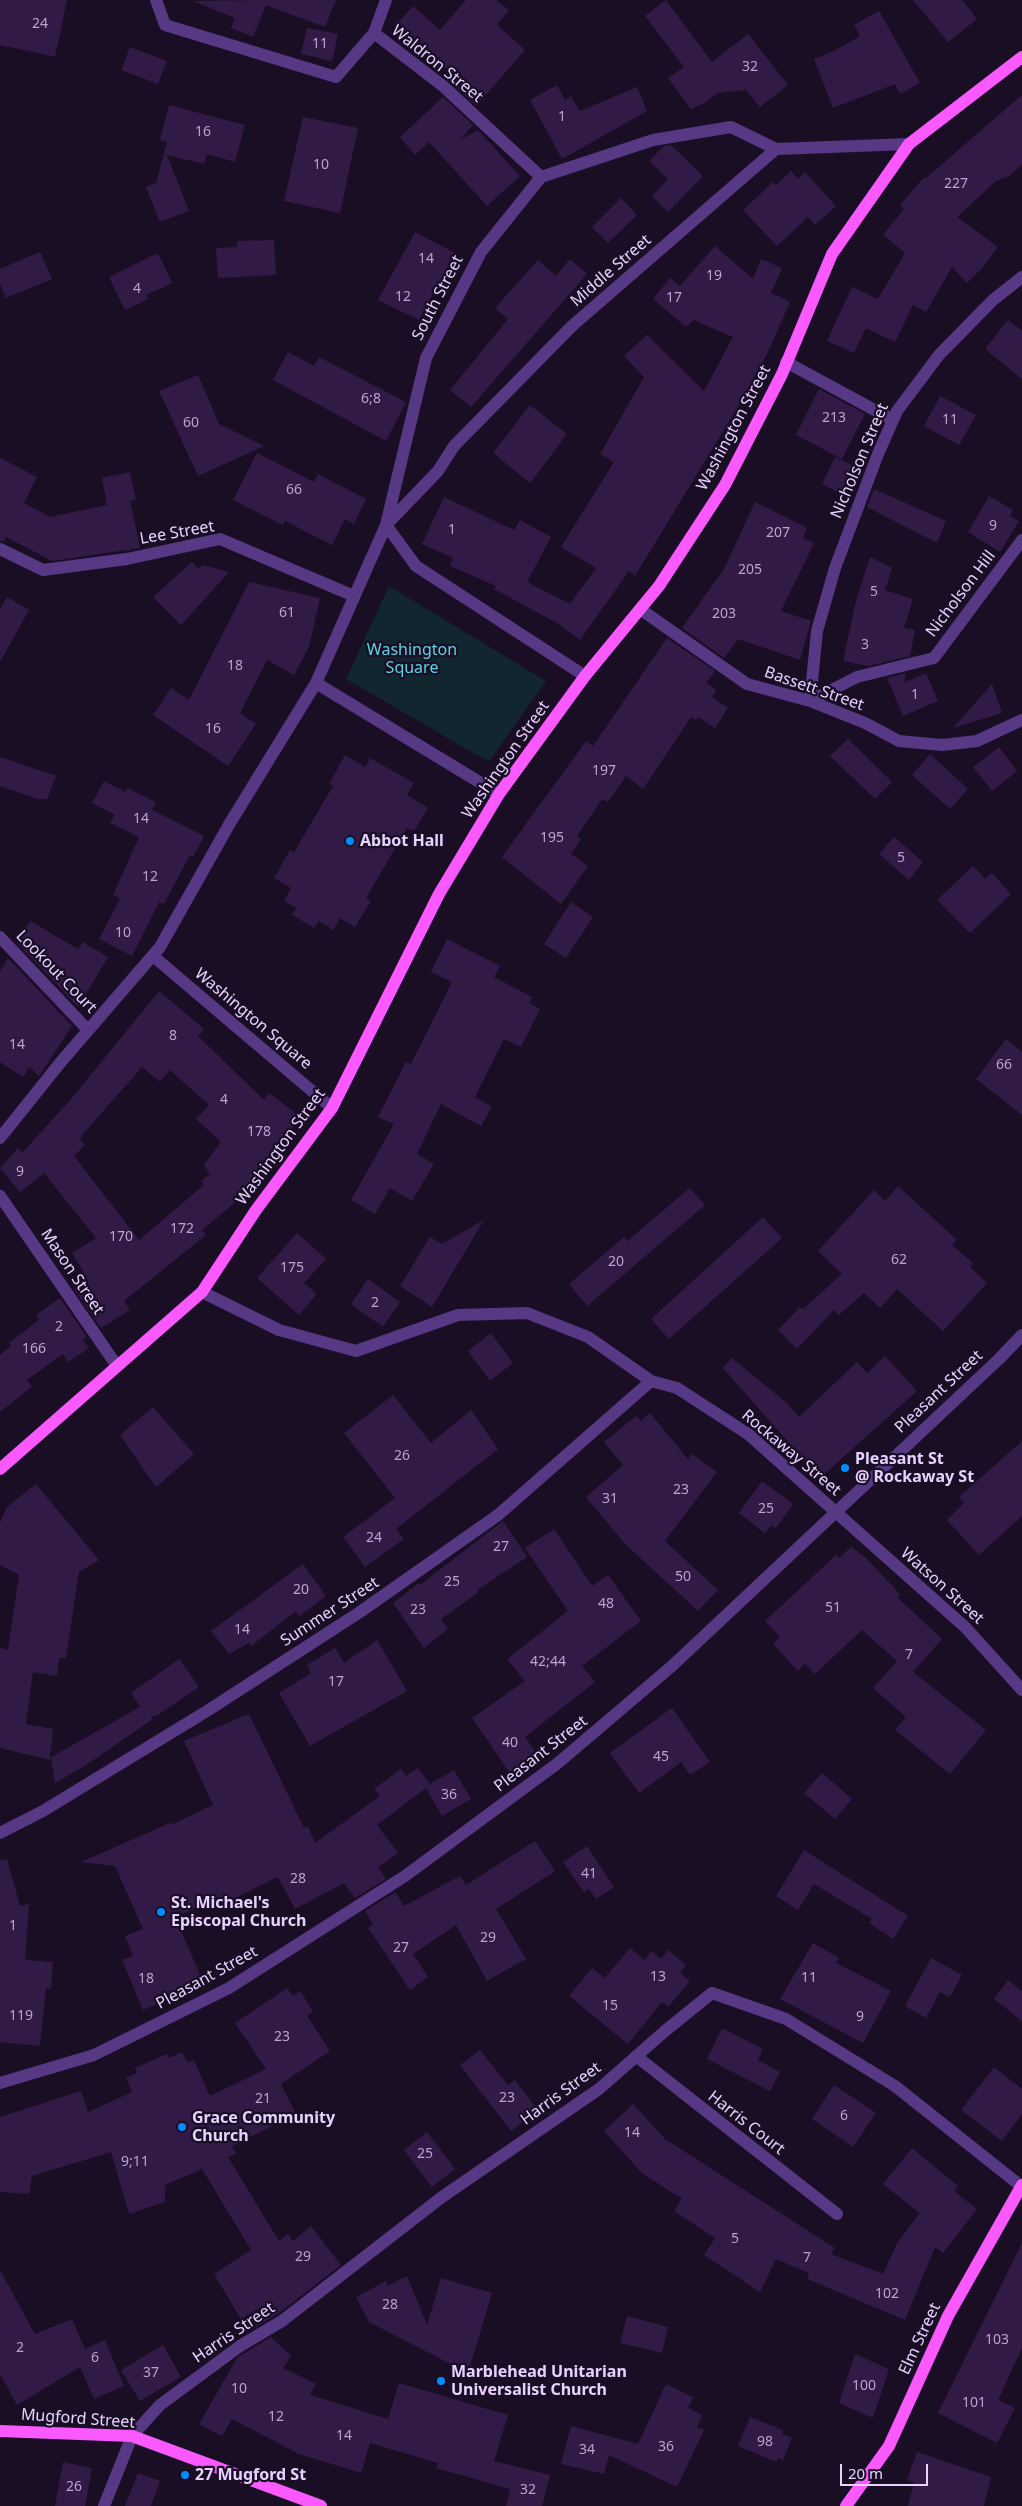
<!DOCTYPE html>
<html>
<head>
<meta charset="utf-8">
<style>
  body { margin:0 }
  #map { position:relative; width:1022px; height:2506px; overflow:hidden; background:#1a0e25; font-family:"Noto Sans",sans-serif }
  canvas { display:block }
  .scale { position:absolute; left:840px; top:2464px; width:88px; height:22px; box-sizing:border-box; border:2px solid #e7d2ff; border-top:0; padding-left:6px; font-size:15px; line-height:18px; white-space:nowrap; color:#e7d2ff; -webkit-text-stroke:4px #1a0e25; paint-order:stroke }
</style>
</head>
<body>
<div id="map">
<canvas width="1022" height="2506"></canvas>
<div class="scale">20 m</div>
</div>
<script>
const c = document.querySelector('canvas').getContext('2d');
c.lineJoin = 'round';
function fillPath(path, color) {
  c.fillStyle = color;
  c.fill(path, 'evenodd');
}
function trace(path, color, width, dash) {
  c.strokeStyle = color;
  c.lineWidth = width;
  c.lineCap = dash ? 'butt' : 'round';
  c.setLineDash(dash || []);
  c.stroke(path);
}
function label(font, color, halo, rows, align = 'center') {
  c.font = font + ' "Noto Sans",sans-serif';
  c.lineWidth = 4.5;
  c.setLineDash([]);
  c.textBaseline = 'middle';
  c.strokeStyle = halo;
  c.fillStyle = color;
  for (const [text, x, y, turn = 0] of rows) {
    c.save();
    c.translate(x, y);
    c.rotate((+turn || 0) * Math.PI / 180);
    c.textAlign = isNaN(turn) ? turn : align;
    if (halo) c.strokeText(text, 0, 0);
    c.fillText(text, 0, 0);
    c.restore();
  }
}
fillPath(new Path2D(`
  M389,586l157,95 -57,81 -143,-83z`), '#11262f');
fillPath(new Path2D(`
  M0,0h67l-12,57 -55,-12z
  M259,0h77l-11,27 -59,-22 -13,32 -22,-9 4,-10 -42,-17z
  M466,0h30l13,10 -12,15 28,25 -49,56 -21,-20 6,-5 -65,-56 17,-19 27,24z
  M666,0l46,62 36,-28 40,51 -28,22 -14,-17 -28,3 -14,10 -13,6 -23,-31 16,-11 -39,-51z
  M913,0h49l15,19 -29,23z
  M879,11l41,72 -20,11 -5,-10 -62,24 -19,-49 22,-9 24,-14 -6,-11z
  M307,28l31,6 -6,27 -31,-7z
  M130,47l37,14 -9,23 -37,-14z
  M557,85l8,15 6,-4 9,15 57,-24 10,24 -85,48 -32,-59z
  M1022,95v69l-13,12 -13,5 -39,36 41,30 -16,21 -15,15 -15,-16 -26,45 -13,-7 -18,37 -29,-14 -12,25 -27,-12 25,-54 26,12 27,-46 -22,-18 21,-26 -4,-4 24,-28 2,1z
  M443,97l30,28 -13,15 18,-10 42,46 -33,30 -58,-64 -14,13 -15,-18z
  M169,105l76,20 -10,37 -28,-8 -3,10 -37,-9 22,56 -29,11 -14,-35 10,-4 11,-41 -7,-2z
  M303,117l55,11 -18,85 -56,-12z
  M671,145l32,31 -35,36 -16,-16 16,-17 -19,-18 15,-15z
  M791,171l7,8 7,-7 31,34 -21,19 -7,-8 -31,29 -34,-36 30,-28 3,3z
  M621,198l16,17 -29,28 -16,-16z
  M415,232l40,21 -36,67 -41,-20z
  M274,240l2,35 -58,3 -2,-30 21,-1v-6z
  M715,246l38,33 8,-20 21,9 -11,25 19,9 -22,50 -32,58 -101,166 -6,-5 -49,69 -25,-18 -61,-33 2,-3 -46,-20 3,-8 -31,-14 22,-47 70,33 6,-10 31,17 -24,45 43,22 26,-36 -35,-21 53,-85 -14,-8 44,-77 -20,-21 23,-21 57,56 29,-54 -39,-17 -8,7 -33,-28 17,-21 10,8z
  M40,252l12,27 -46,19 -6,-14v-15z
  M158,253l14,30 -26,12 2,4 -23,11 -16,-33z
  M570,259l17,15 -116,133 -21,-17 58,-71 -13,-11 43,-48 18,16z
  M1008,320l14,11v48l-37,-30z
  M288,352l26,14 5,-9 87,45 -20,39 -113,-61z
  M198,375l21,49 45,22 -66,30 -39,-85z
  M819,389l46,25 -23,45 -46,-24z
  M940,396l36,19 -17,30 -35,-19z
  M530,405l37,29 -37,49 -37,-30z
  M257,453l57,29 4,-8 48,25 -12,25 -9,-5 -13,26 -47,-24 -2,4 -50,-25z
  M835,457l25,12 -12,24h-9l-17,-9z
  M0,458l37,19 -13,26 26,14 57,-12 -5,-27 28,-6 6,28 -6,1 10,47 -88,13 -46,-24 -2,5 -4,-1z
  M874,489l72,32 -9,22 -70,-36z
  M989,496l24,14 -3,6 9,5 -19,31 -32,-20z
  M755,502l52,26 -4,10 11,5 -33,68 30,10 -11,39 -62,-21 -14,19 -42,-30 42,-59z
  M870,557l22,11 -7,22 28,9 -9,29 11,2 -5,26 -42,10 -25,-5 13,-60z
  M192,562l6,7 5,-4 26,7 -48,53 -28,-28z
  M249,582l71,16 -11,49 -15,28 -27,-15 -27,53 16,11 -28,42 -75,-51 18,-27 18,12z
  M7,597l22,13 -29,52v-53z
  M667,638l48,33 -9,12 11,7 -5,7 16,11 -13,20 -17,-11 -2,3 -5,-3 -48,72 -17,-13 -18,26 -6,-3 -25,37 4,3 -10,15 17,12 -27,38 -59,-47 84,-116 7,5z
  M906,673l-2,10 22,-10 12,28 -35,15 -16,-38z
  M992,684l10,29 -49,15z
  M848,739l44,43 -17,17 -45,-43z
  M999,747l18,24 -25,20 -19,-24z
  M930,754l38,35 -18,20 -38,-34z
  M345,755l20,12 5,-9 44,25 -7,12 21,13 -14,23 -7,-3 -41,70 5,3 -16,26 -15,-9 -7,12 -14,-9 -5,7 -22,-13 4,-7 -12,-7 7,-13 -17,-10 16,-28 4,2 39,-66 -4,-2z
  M0,757l56,19 -9,23h-9l-38,-13z
  M104,781l21,11 2,-4 29,14 -4,8 52,26 -11,21 -3,-2 -26,49 -5,-2 -27,54 -33,-17 21,-40 -7,-4 26,-58 -29,-14 5,-8 -23,-12z
  M894,837l29,25 -14,18 -30,-26z
  M973,866l12,13 7,-6 19,21 -41,39 -33,-33z
  M571,902l22,15 -27,41 -22,-14z
  M30,921l48,28 5,-7 25,15 -30,50 -61,-64z
  M447,939l53,27 -6,11 38,20 -3,6 11,6 -19,38 -17,-8 -29,58 17,10 -11,19 -40,-22 -24,50 17,10 -22,37 -22,-13 -15,26 -24,-14 43,-76 -16,-7 28,-55 5,2 41,-82 -21,-10z
  M8,958l64,68 -33,50 -10,-9 -6,10 -23,-15v-90z
  M159,991l45,38 -6,7 66,64 5,-7 32,24 -57,78 -42,35 4,5 -82,66 6,9 -29,18 -27,-39 14,-10 -16,-26 24,-15 -52,-65 -24,19 -20,-24 18,-20 4,5 50,-55zM142,1067l18,15 10,-12 39,35 -13,14 25,23 -17,23 6,9 -9,7 3,4 -65,55 -65,-84 11,-11 -5,-5 2,-5z
  M1006,1039l16,13v63l-46,-36z
  M898,1186l59,54 -5,5 21,18 -3,4 17,16 -44,48 -46,-42 -17,19 -16,-15 -25,22 -5,-5 -37,39 -19,-19 22,-23 3,2 39,-35 -24,-23 56,-61 11,11z
  M690,1188l15,17 -118,101 -18,-22 55,-47 3,4z
  M763,1217l19,21 -113,101 -18,-20z
  M484,1220l-52,87 -32,-21 30,-49 12,7z
  M297,1233l29,26 -22,24 13,11 -18,21 -42,-37z
  M368,1279l32,23 -17,25 -32,-23z
  M60,1298l27,39 -4,3 6,8 -21,14 -5,-8 -36,26 5,7 -32,25v-57l11,-9 -2,-3 30,-23 -3,-5z
  M491,1333l22,30 -23,18 -22,-30z
  M885,1356l32,35 -97,87 -97,-110 9,-10 56,46 11,13 58,-55 10,11z
  M393,1395l38,48 40,-33 27,39 -102,80 8,10 -39,28 -22,-30 52,-39 -51,-65z
  M153,1407l41,47 -38,33 -36,-52z
  M650,1413l38,46 4,-5 25,18 -52,69 53,49 -20,21 -73,-67 -39,-47 37,-32 -19,-23 32,-26 5,5z
  M1022,1441v75l-43,39 -32,-35 17,-17 -5,-6z
  M762,1481l31,23 -17,24 -4,-3 -7,8 -26,-20z
  M36,1484l63,76 -20,12 -13,86h-7l-2,18 -24,-4 -7,52 27,5 -3,31 -50,-12v-100l8,2 11,-75 -19,-10v-42l7,-16z
  M503,1521l24,36 -50,33 2,2 -38,27 7,10 -24,19 -31,-45 26,-20 1,2z
  M554,1529l38,57 16,-11 33,46 -59,45 13,16 -70,55 12,17 -27,19 -38,-55 53,-37 -18,-22 61,-48 -43,-63z
  M851,1547l14,10 35,37 -3,3 45,42 -29,33 73,58 -36,44 -55,-44 11,-13 -33,-29 24,-27 -35,-31 -47,44 -10,-10 -7,7 -25,-27 7,-7 -15,-16 71,-66 3,3z
  M303,1564l23,32 -27,20 -3,-5 -45,35 -2,-3 -20,11 -18,-23z
  M377,1640l30,51 -97,55 -31,-53 32,-20 -4,-8 28,-17 9,15z
  M179,1659l20,28 -43,29h-5l2,3 -67,46 -31,18 -4,-26 89,-50 -9,-14z
  M672,1708l38,54 -20,13 -9,-13 -42,31 -29,-40z
  M249,1714l55,114 4,-2 7,17 65,-47 -6,-7 27,-20 5,7 12,-8 12,16 24,-14 17,29 -29,17 -16,-28 -49,37 21,28 -20,14 8,12 -31,19 -11,-15 -49,26 -17,-32 -59,29 -4,-6 -40,17 29,67 -61,26 -21,-50 11,-4 -8,-20 18,-7 -28,-63 -34,-4 89,-39 1,2 42,-20 -29,-64z
  M822,1773l30,26 -17,20 -31,-26z
  M535,1841l20,30 -59,38 30,50 -39,22 -31,-56 -43,29 15,23 -18,13 -42,-62 5,-4 -8,-13 30,-19 9,14 56,-30 6,9z
  M587,1846l27,41 -18,12 -7,-10 -5,3 -21,-30z
  M804,1850l104,66 -15,23 -24,-16 3,-4 -58,-35 -16,26 -22,-14z
  M7,1859l13,47 9,-2 -4,56 28,2 -2,27 -5,-1 -6,58 -40,-4v-182z
  M813,1943l26,15 -3,5 55,28 -28,52 -83,-44z
  M630,1948l14,12 8,-9 9,8 7,-9 18,15 -6,8 10,8 -22,26 -6,-5 -34,42 -59,-48 23,-28 13,10z
  M931,1958l31,17 -12,22 -10,-5 -14,26 -21,-12z
  M1008,1980l14,11v30l-28,-22z
  M287,1988l6,8 7,-5 13,20 -6,5 23,35 -49,33 15,30 -64,32 4,8 -8,3 51,84 9,-7 5,7 18,-15 30,39 -62,48 -24,15 14,-26 -28,17 -27,-45 37,-24 -49,-81 -37,16v17l-36,12 -18,-62 -79,24 -3,18 -29,-2v-75l81,-26 7,21 44,-20 -6,-14 11,-5 -2,-5 32,-14 2,4 13,-6 6,11 6,-3 16,36 56,-27 -31,-46z
  M722,2028l41,21 -5,11 22,12 -10,19 -63,-32z
  M480,2050l28,35 7,-5 23,30 -27,21 -51,-66z
  M994,2067l28,22v25l-20,27 -41,-31z
  M834,2085l42,28 -23,34 -41,-28z
  M633,2104l32,35 170,109 -4,6 52,20 14,-31 23,-30 -37,-29 29,-36 46,38 -4,5 23,18 -34,44 -8,-6 -30,73 -98,-41 2,-6 -33,-14 -16,33 -56,-37 11,-17 -41,-27 8,-12 -40,-26 -38,-42z
  M427,2132l28,37 -23,18 -28,-37z
  M1022,2243v105l-24,52 17,8 -18,35 -59,-30z
  M0,2270l35,64 37,-15 13,30 20,-9 19,46 -30,13 -14,-32 -63,38 -17,-31z
  M407,2276l20,49 14,-47 51,15 -24,80 -99,-51 -13,-25 30,-16 2,5z
  M627,2316l41,11 -6,26 -42,-10z
  M271,2337l20,19 -8,12 33,16 -6,11 78,24 11,-36 109,32 -14,46 56,14 -8,31h-36l4,-17 -74,-21 2,-5 -68,-20 -9,30 -62,-19 -67,-35 -10,17 -23,-12 38,-66z
  M163,2345l18,32 -41,24 -19,-31z
  M855,2354l34,15 -16,49 -34,-15z
  M666,2384l27,13 -5,11 14,7 -5,12 7,3 -27,57 -68,-32 -5,19 -43,-10 10,-38 67,18z
  M750,2417l33,13 -1,4 10,4 -9,22 -5,-2 -1,4 -39,-16z
  M917,2452l74,25 -7,29h-76l6,-24 -7,-2z
  M63,2462l29,6 -7,38h-30z
  M138,2473l22,8 -9,25h-26z`), '#321a46');
trace(new Path2D(`
  M156,0l9,25 171,52 38,-44 69,53 98,91
  M374,33l12,-33
  M786,362l107,58
  M0,549l43,21 84,-11 93,-20 134,57
  M640,609l107,75 63,17 55,22 34,18 43,4 35,-4 45,-21
  M585,676l-169,-110 -30,-41 52,-54 16,-25 118,-120 204,-177 133,-5
  M316,683l183,111
  M810,701l7,-70 18,-63 43,-114 19,-43 42,-56 54,-55 29,-23
  M810,701l47,-24 77,-19 88,-118
  M0,937l88,93
  M153,956l179,152
  M0,1138l60,-75 100,-116 70,-124 86,-140 70,-158 40,-167 55,-106 60,-75 112,-37 78,-13 45,22
  M0,1196l117,170
  M202,1292l77,38 77,21 102,-36 69,-2 61,24 63,44 26,7 71,46 217,193 57,63
  M0,1833l43,-22 164,-100 153,-99 138,-97 153,-134
  M636,2056l201,158
  M0,2083l94,-28 135,-67 176,-112 153,-113 114,-97 327,-307 23,-24
  M104,2506l28,-70 28,-31 80,-59 42,-25 160,-124 157,-108 66,-58 47,-38 74,26 109,67 126,100`), '#563885', 12);
trace(new Path2D(`
  M0,1469l202,-177 54,-82 76,-102 107,-214 60,-100 86,-118 74,-90 66,-101 57,-111 50,-120 77,-110 113,-87
  M0,2431l132,5 189,70
  M846,2506l43,-60 59,-130 74,-131`), '#fa59ff', 12);
for (const [x, y, r, color] of [
  [350,841,5,"#008cfd"],
  [845,1468,5,"#008cfd"],
  [161,1912,5,"#008cfd"],
  [182,2127,5,"#008cfd"],
  [441,2381,5,"#008cfd"],
  [185,2475,5,"#008cfd"]
]) {
  const dot = new Path2D();
  dot.arc(x, y, r, 0, 2 * Math.PI);
  c.fillStyle = color;
  c.fill(dot);
  trace(dot, '#1a0e25', 2);
}
label('14px', '#baa4d1', null, [
  ["24",40,24],
  ["11",320,44],
  ["32",750,67],
  ["1",562,117],
  ["16",203,132],
  ["10",321,165],
  ["227",956,184],
  ["14",426,259],
  ["19",714,276],
  ["4",137,289],
  ["12",403,297],
  ["17",674,298],
  ["6;8",371,399],
  ["213",834,418],
  ["11",950,420],
  ["60",191,423],
  ["66",294,490],
  ["9",993,526],
  ["1",452,530],
  ["207",778,533],
  ["205",750,570],
  ["5",874,592],
  ["61",287,613],
  ["203",724,614],
  ["3",865,645],
  ["18",235,666],
  ["1",915,695],
  ["16",213,729],
  ["197",604,771],
  ["14",141,819],
  ["195",552,838],
  ["5",901,858],
  ["12",150,877],
  ["10",123,933],
  ["8",173,1036],
  ["14",17,1045],
  ["66",1004,1065],
  ["4",224,1100],
  ["178",259,1132],
  ["9",20,1172],
  ["172",182,1229],
  ["170",121,1237],
  ["62",899,1260],
  ["20",616,1262],
  ["175",292,1268],
  ["2",375,1303],
  ["2",59,1327],
  ["166",34,1349],
  ["26",402,1456],
  ["23",681,1490],
  ["31",610,1499],
  ["25",766,1509],
  ["24",374,1538],
  ["27",501,1547],
  ["50",683,1577],
  ["25",452,1582],
  ["20",301,1590],
  ["48",606,1604],
  ["51",833,1608],
  ["23",418,1610],
  ["14",242,1630],
  ["7",909,1655],
  ["42;44",548,1662],
  ["17",336,1682],
  ["40",510,1743],
  ["45",661,1757],
  ["36",449,1795],
  ["41",589,1874],
  ["28",298,1879],
  ["1",13,1926],
  ["29",488,1938],
  ["27",401,1948],
  ["13",658,1977],
  ["11",809,1978],
  ["18",146,1979],
  ["15",610,2006],
  ["119",21,2016],
  ["9",860,2017],
  ["23",282,2037],
  ["23",507,2098],
  ["21",263,2099],
  ["6",844,2116],
  ["14",632,2133],
  ["25",425,2154],
  ["9;11",135,2162],
  ["5",735,2239],
  ["29",303,2257],
  ["7",807,2258],
  ["102",887,2294],
  ["28",390,2305],
  ["103",997,2340],
  ["2",20,2348],
  ["6",95,2358],
  ["37",151,2373],
  ["100",864,2386],
  ["10",239,2389],
  ["101",974,2403],
  ["12",276,2417],
  ["14",344,2436],
  ["98",765,2442],
  ["36",666,2447],
  ["34",587,2450],
  ["26",74,2487],
  ["32",528,2490]
]);
label('16px', '#e7d2ff', '#1a0e25', [
  ["Waldron Street",437,64,39],
  ["Middle Street",611,271,-41],
  ["South Street",438,298,-63],
  ["Washington Street",734,428,-62],
  ["Nicholson Street",860,461,-67],
  ["Lee Street",177,533,-10],
  ["Nicholson Hill",961,594,-53],
  ["Bassett Street",814,689,19],
  ["Washington Street",506,760,-55],
  ["Lookout Court",56,972,46],
  ["Washington Square",253,1019,40],
  ["Washington Street",281,1147,-54],
  ["Mason Street",72,1272,56],
  ["Pleasant Street",939,1392,-43],
  ["Rockaway Street",791,1453,40],
  ["Watson Street",942,1586,42],
  ["Summer Street",330,1612,-33],
  ["Pleasant Street",541,1754,-38],
  ["Pleasant Street",207,1978,-29],
  ["Harris Street",561,2094,-36],
  ["Harris Court",746,2123,38],
  ["Harris Street",234,2333,-34],
  ["Elm Street",920,2339,-65],
  ["Mugford Street",78,2419,4]
]);
label('16px', '#5bd5e2', '#1a0e25', [
  ["Washington",412,650],
  ["Square",412,668]
]);
label('bold 16px', '#e7d2ff', '#1a0e25', [
  ["Abbot Hall",360,841],
  ["Pleasant St",855,1459],
  ["@ Rockaway St",855,1477],
  ["St. Michael's",171,1903],
  ["Episcopal Church",171,1921],
  ["Grace Community",192,2118],
  ["Church",192,2136],
  ["Marblehead Unitarian",451,2372],
  ["Universalist Church",451,2390],
  ["27 Mugford St",195,2475]
], 'left');
</script>
</body>
</html>
